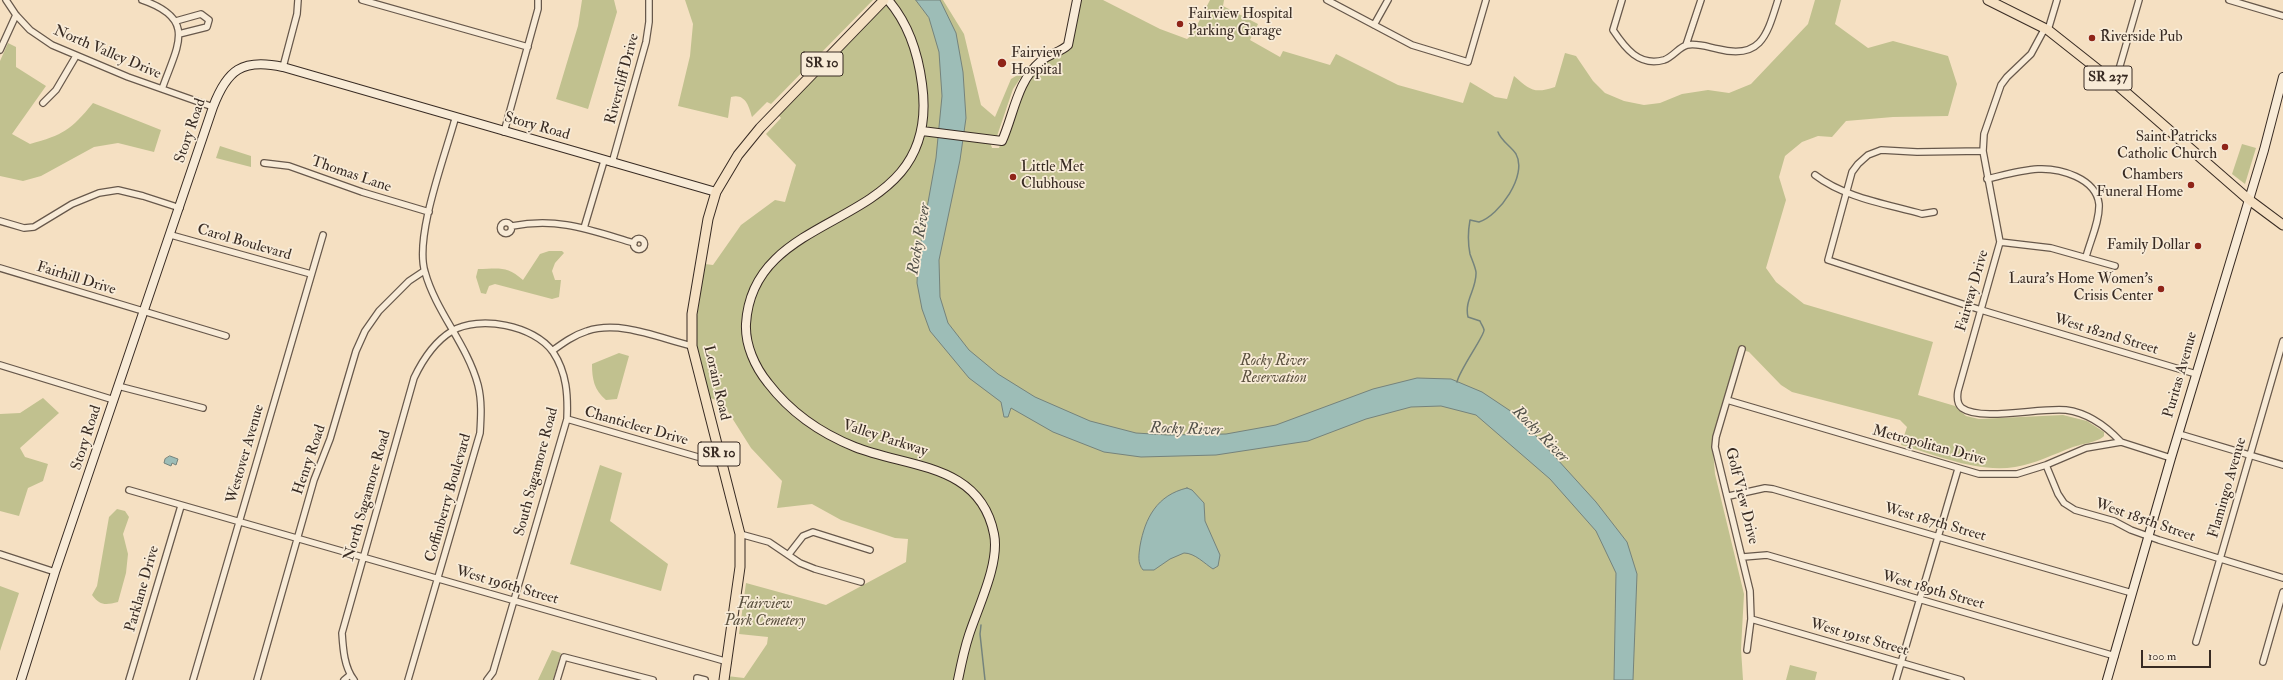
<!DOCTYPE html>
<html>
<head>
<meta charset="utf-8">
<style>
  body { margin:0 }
  #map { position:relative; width:2283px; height:680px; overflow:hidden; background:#f5e0c2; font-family:"IM FELL Double Pica",serif }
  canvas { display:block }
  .scale { position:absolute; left:2141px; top:650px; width:70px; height:18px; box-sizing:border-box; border:2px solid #382b23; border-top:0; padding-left:5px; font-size:12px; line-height:14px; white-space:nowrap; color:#382b23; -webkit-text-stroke:3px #f8ebd7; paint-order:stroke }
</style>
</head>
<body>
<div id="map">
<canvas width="2283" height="680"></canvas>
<div class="scale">100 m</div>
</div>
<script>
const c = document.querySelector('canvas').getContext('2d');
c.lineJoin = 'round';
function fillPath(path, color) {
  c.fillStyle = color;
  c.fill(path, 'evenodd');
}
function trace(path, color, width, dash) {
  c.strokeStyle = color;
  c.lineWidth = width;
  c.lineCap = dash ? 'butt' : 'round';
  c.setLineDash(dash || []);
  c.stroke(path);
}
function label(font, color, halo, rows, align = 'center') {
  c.font = font + ' "IM FELL Double Pica",serif';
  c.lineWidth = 3.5;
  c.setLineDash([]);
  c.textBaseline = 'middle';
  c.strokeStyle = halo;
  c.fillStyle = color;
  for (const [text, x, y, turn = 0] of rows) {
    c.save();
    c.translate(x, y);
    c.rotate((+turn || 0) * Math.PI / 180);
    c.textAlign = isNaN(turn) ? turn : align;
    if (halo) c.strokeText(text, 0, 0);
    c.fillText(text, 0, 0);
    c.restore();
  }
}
fillPath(new Path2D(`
  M582,0h32l3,12 -29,97 -32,-10 22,-73z
  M685,0h188l-102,104 -4,-2 -15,15c-3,-11 -7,-24 -21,-20l-3,21 -50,-12 12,-50 3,-32z
  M888,0h55l21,34 17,71 14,12 16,-38 15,-9 -13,19 -18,53h-5l2,6h7l20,-56 22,-33 27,-11 8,-48h27l57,29 27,10 5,-4 18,-35h14l-1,6 35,18 -8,16 30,17 3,-6 47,14 6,-11 62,31 65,18 7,-21 25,15 12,2 7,-23c16,14 20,18 41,11l10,-34 11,3 17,25 12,12 19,8 20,4 16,-2 22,-9 26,-4 21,3 22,-9 57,-60 7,-24h26l-6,24 33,24 25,-7 55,15 9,28 -9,32 -55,1 -47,4 -14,16 -14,-1 -16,6 -17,14 -6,21 7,23 -20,68 10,14 28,22 129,38 -15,53 37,11 11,10 13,3 84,-4 24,6 17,11v4c-5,6 -23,8 -31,11 -19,7 -38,17 -58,20 -38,6 -78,-12 -114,-22l6,-18 -7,-7 -108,-28 -11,-7 -32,-33 -6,-2 -30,101 2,23 29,120 -3,55 2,31h-1016v-4l17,2 23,-34 1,-7 -29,-3 7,-51 80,22 80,-43 2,-23 -13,-1 -54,-18 -29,-16 -35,4 5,-27 -31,-33 -29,-46 -15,-5 -14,-55 12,-78 8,1 28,-40 34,-25 10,2 11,-37 -30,-31 15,-16 -7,-8z
  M8,43l8,4v20l30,19 -34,48 18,10c33,-9 41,-14 63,-41l68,27 -7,22 -36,-9 -24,4 -53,29 -18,5 -23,-5v-115z
  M2242,144l14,4 -11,36 -13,-10z
  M220,146l31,10v11l-35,-9z
  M549,251h13l2,2 -9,10 -3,8 3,9h6l-2,17 -7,2 -57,-15 -6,2 -3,8 -5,-1 -5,-16 2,-8c20,0 28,-4 45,11l17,-26z
  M619,353l10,3 -12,43 -11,1c-12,-10 -14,-21 -14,-36z
  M43,398l16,15 -39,35 5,9 23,7 -5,17 -15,7 -9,28 -19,-5v-97l20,-1z
  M600,465l22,8 -12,48 58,43 -7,27 -91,-27z
  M117,509l8,2 4,6 -6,17 5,20 -2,19 -8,29c-12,3 -18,4 -26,-7l5,-9 12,-69z
  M0,586l19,7 -19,58z
  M552,650l9,3 -8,27h-15z
  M1790,665l27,7 -2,8h-29z`), '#c1c18f');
const water = new Path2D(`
  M916,0h24l16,33 7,39 3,46 -6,42 -21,100 1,37 8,26 21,27 29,24 37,23 55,24 46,12 32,2 58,-1 50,-9 97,-36 44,-11 34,1 31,13 36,24 78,86 31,40 10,32 -4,106h-19l2,-107 -20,-42 -46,-52 -74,-64 -35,-9 -30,1 -45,12 -58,22 -92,14 -75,2 -37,-5 -51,-20 -42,-24 -3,9h-4l-3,-15 -32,-24 -39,-47 -8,-22 -5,-26 1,-25 18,-100 6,-62 -3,-44 -10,-34z
  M170,456l8,3 -2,6 -4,-2 -1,3 -7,-3 1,-4z
  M1187,488l5,2 12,13 1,18 15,34 -2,11 -5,3c-8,-5 -18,-16 -29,-16l-14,6 -16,11h-11c-6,-7 -4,-16 -3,-24 5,-28 17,-51 47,-58z`);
fillPath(water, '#9dbdb7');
trace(water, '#75837c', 1);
trace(new Path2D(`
  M1457,382c3,-13 28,-47 27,-52 0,-2 -3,-6 -4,-9l-12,-4c-4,-17 9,-28 8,-45 -1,-6 -4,-12 -6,-18 -2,-10 -2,-23 0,-34l9,2c20,-6 49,-47 37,-68 -5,-8 -15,-13 -18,-22
  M981,625l-1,9 5,46`), '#75837c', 1.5);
const street = new Path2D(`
  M6,0l10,15 14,15 22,15 76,32 85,30
  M142,0c56,19 35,46 20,89
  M362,0l166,47
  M1327,0l85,45 56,17 18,-62
  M1622,0l-9,30c12,18 26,37 51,30 9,-3 15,-13 23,-15 11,-2 21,2 31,4 43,11 49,-14 60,-49
  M2229,0l54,16
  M176,21l25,-7 8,6 -2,7 -28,7
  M1374,25l14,-25
  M2045,28l-14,26 -24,23 -6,8 -17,49 -1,17 17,91 -42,149c-1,6 -1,13 4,17 19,14 79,-1 104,2 23,3 40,16 55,32
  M2048,30l9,-30
  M1686,45l15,-45
  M0,50l16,-35
  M283,67l14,-53 1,-14
  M2115,83l24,-83
  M43,103l13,-13 20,-34
  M504,132l34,-123v-9
  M1983,151l-66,1 -36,-2 -13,5 -10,9 -6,8 -24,88 153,50 215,64
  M264,163l25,3 73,26 67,20
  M612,163l34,-121 3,-20v-22
  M1815,175c30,23 72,29 107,39l12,-2
  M1987,179c17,-4 34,-9 51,-10 22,-1 58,9 61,35 1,17 -9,37 -13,53
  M0,221l24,7 10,-1 38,-23 27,-11 19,-3 25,6 37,12
  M500.5 228a5.5 5.5 0 1 1 11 0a5.5 5.5 0 1 1-11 0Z
  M512,226c47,-9 78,4 122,17
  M584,228l20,-67
  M171,235l140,39
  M633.5 244a5.5 5.5 0 1 1 11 0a5.5 5.5 0 1 1-11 0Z
  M2000,242l51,6 64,18
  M0,268l226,68
  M1742,349l-26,88 -1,10 35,144 1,28 -4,31
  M552,351c11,-8 22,-16 35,-20 33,-11 72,7 105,15
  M0,365l114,35
  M118,386l85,22
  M1727,400l252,74h38l29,-9 40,-17 35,-6 50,16
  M567,419l155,45
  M2179,434l104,31
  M2046,465l12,29 6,9 11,7 39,11 17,9 28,10 124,38
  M129,490l599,172
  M1729,496l36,-8 8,1 359,104
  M740,534l29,8 31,21 15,6 46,13
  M0,554l55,18
  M789,554l14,-18 10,-4 57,18
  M1743,557l24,-2 348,101
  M1751,619l210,61
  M2196,642l87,-301
  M2263,662l20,-70
  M129,680l52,-174
  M193,680l130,-445
  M257,680l57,-200 16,-41 26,-88 9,-20 14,-20 30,-30 15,-10
  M344,680l6,-5
  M354,680c-10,-13 -11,-32 -12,-47l72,-255c9,-19 20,-36 38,-47 27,-16 82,-6 101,21 14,21 15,44 14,67l-74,253 -6,8
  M408,680l72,-247c1,-16 2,-32 -2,-48 -11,-41 -42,-73 -53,-113 -11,-35 20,-116 30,-153
  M557,680l7,-23 89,23
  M697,680v-2l8,2
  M1896,680l62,-211`);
const secondary = new Path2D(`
  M888,0c20,23 30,53 34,84 21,151 -169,116 -176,240 -1,21 9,43 22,59 23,30 52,50 87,64 53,21 125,16 139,87 6,29 -16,73 -25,101 -5,15 -8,30 -11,45
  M922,131l80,10c12,-27 15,-60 39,-80 8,-7 20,-9 27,-16l9,-45
  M21,680l34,-108 158,-465c14,-37 29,-49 70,-40l433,125
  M2107,680l64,-222 93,-308 19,-73`);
const primary = new Path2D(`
  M1988,0l60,30 67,53 133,116 35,26
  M724,680l16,-113v-33l-48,-188v-32l16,-95 8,-27 22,-37 22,-27 124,-128`);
trace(street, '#67584b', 8);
trace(secondary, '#382b23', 10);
trace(primary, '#382b23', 11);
trace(street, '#f8ebd7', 5.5);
trace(secondary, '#f8ebd7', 8);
trace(primary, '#f5e0c2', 9);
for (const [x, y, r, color] of [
  [1180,24,4,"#8f2418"],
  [2092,38,4,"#8f2418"],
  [1002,63,5,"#8f2418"],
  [2225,147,4,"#8f2418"],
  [1013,177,4,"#8f2418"],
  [2191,185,4,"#8f2418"],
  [2198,246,4,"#8f2418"],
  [2161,289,4,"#8f2418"]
]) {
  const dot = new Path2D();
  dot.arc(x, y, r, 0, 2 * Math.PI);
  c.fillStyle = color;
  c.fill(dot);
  trace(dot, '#f8ebd7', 1.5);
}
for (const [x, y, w] of [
  [822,64,42],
  [2108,78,48],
  [719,454,42]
]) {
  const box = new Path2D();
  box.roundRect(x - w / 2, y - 12, w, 24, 3);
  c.fillStyle = '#f8ebd7';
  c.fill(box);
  trace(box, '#382b23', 1);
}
label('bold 14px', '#382b23', null, [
  ["SR 10",822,64],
  ["SR 237",2108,78],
  ["SR 10",719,454]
]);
label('15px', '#382b23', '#f8ebd7', [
  ["Fairview Hospital",1188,15],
  ["Parking Garage",1188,32],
  ["Riverside Pub",2100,38],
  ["Fairview",1011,54],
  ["Hospital",1011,71],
  ["Saint Patricks",2217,138,"right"],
  ["Catholic Church",2217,155,"right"],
  ["Little Met",1021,168],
  ["Clubhouse",1021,185],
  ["Chambers",2183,176,"right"],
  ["Funeral Home",2183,193,"right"],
  ["Family Dollar",2190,246,"right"],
  ["Laura's Home Women's",2153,280,"right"],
  ["Crisis Center",2153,297,"right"]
], 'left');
label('15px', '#382b23', '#f8ebd7', [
  ["North Valley Drive",107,53,23],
  ["Rivercliff Drive",623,79,-75],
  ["Story Road",537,127,16],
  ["Story Road",191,131,-71],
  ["Thomas Lane",351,175,19],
  ["Carol Boulevard",244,243,16],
  ["Fairhill Drive",76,279,17],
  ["Fairway Drive",1973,291,-74],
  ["West 182nd Street",2106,335,17],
  ["Puritas Avenue",2181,375,-74],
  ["Lorain Road",716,383,77],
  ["Chanticleer Drive",636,427,16],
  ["Story Road",87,438,-72],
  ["Valley Parkway",885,439,18],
  ["Metropolitan Drive",1929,446,15],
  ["Westover Avenue",246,454,-74],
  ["Henry Road",310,460,-71],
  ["South Sagamore Road",537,472,-75],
  ["Flamingo Avenue",2228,488,-74],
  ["North Sagamore Road",368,496,-74],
  ["Golf View Drive",1741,496,76],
  ["Coffinberry Boulevard",449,498,-74],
  ["West 185th Street",2145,521,19],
  ["West 187th Street",1935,523,16],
  ["West 196th Street",507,586,16],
  ["Parklane Drive",143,589,-74],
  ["West 189th Street",1933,591,16],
  ["West 191st Street",1859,638,16]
]);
label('italic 15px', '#5a503e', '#f8ebd7', [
  ["Rocky River",1274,362],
  ["Reservation",1274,379],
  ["Fairview",765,605],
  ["Park Cemetery",765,622]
]);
label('italic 16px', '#515048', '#f8ebd7', [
  ["Rocky River",920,239,-80],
  ["Rocky River",1186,430,2],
  ["Rocky River",1540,435,45]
]);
</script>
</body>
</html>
